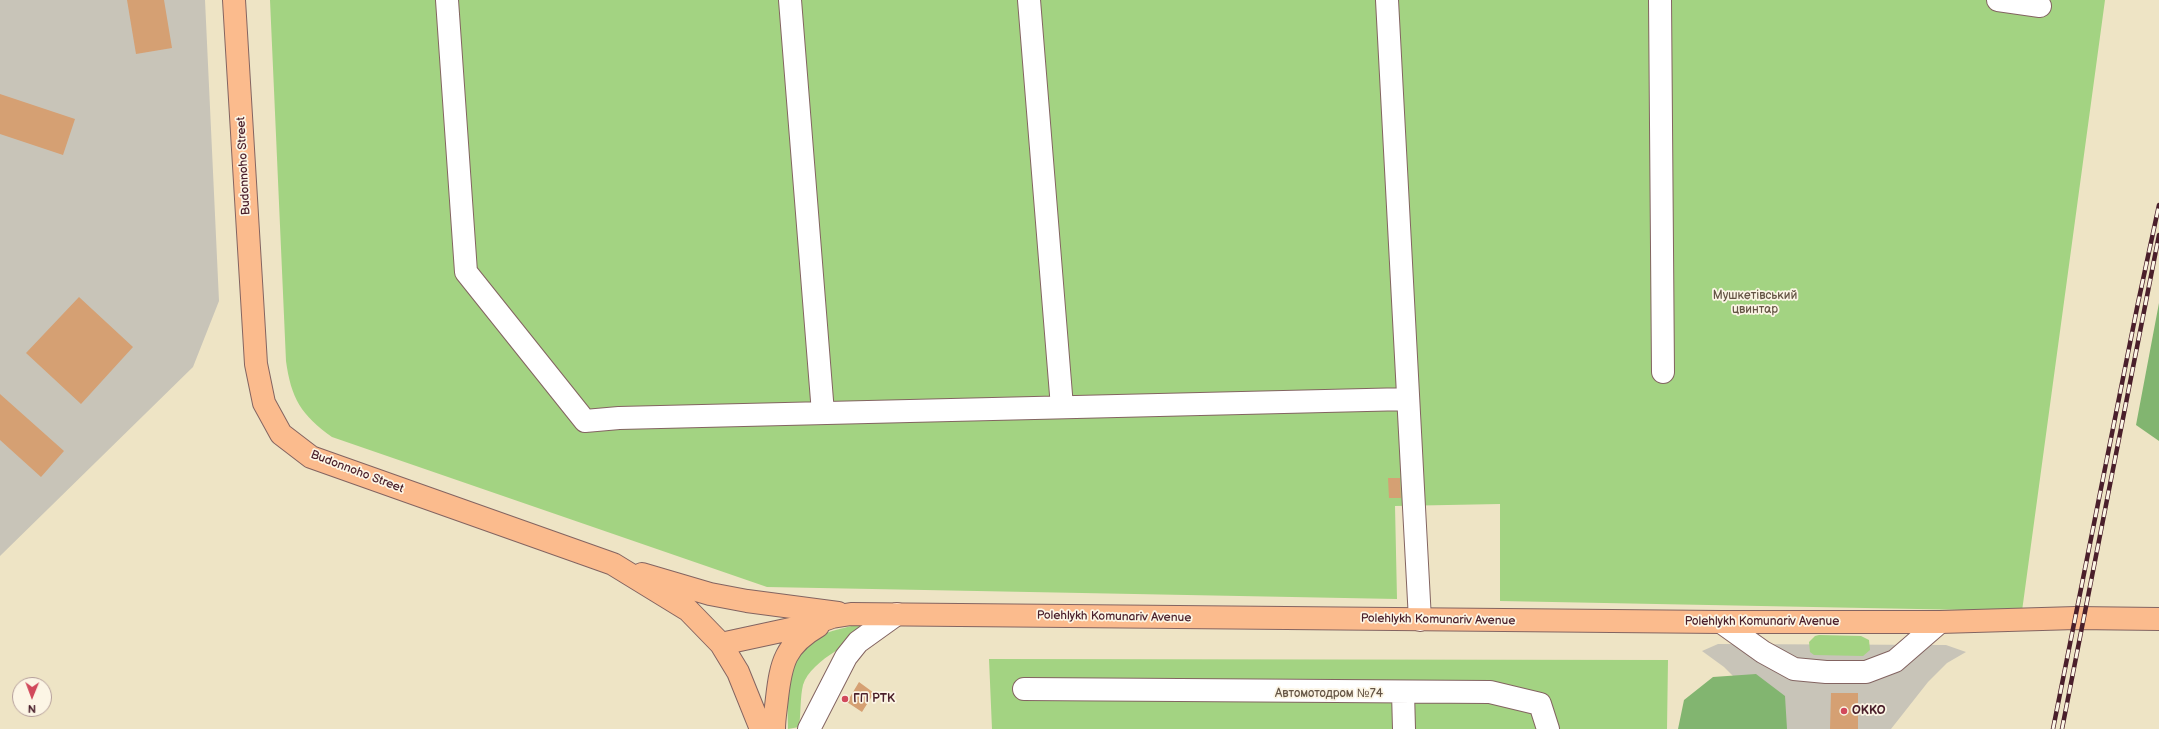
<!DOCTYPE html>
<html>
<head>
<meta charset="utf-8">
<style>
  body { margin:0 }
  #map { position:relative; width:2159px; height:729px; overflow:hidden; background:#eee4c5; font-family:"Balsamiq Sans",sans-serif }
  canvas { display:block }
  .north { position:absolute; left:12px; top:677px; width:40px; height:40px; box-sizing:border-box; background:#fcf5e5; border:1px solid #b59f9b; border-radius:50%; rotate:181deg; font-size:11px; font-weight:700; line-height:16px; text-align:center; color:#4a1f2b }
  .north::after { content:''; display:block; margin:auto; width:14px; height:18px; background:#d1495b; clip-path:polygon(50% 0,100% 100%,50% 72%,0 100%) }
</style>
</head>
<body>
<div id="map">
<canvas width="2159" height="729"></canvas>
<div class="north">N</div>
</div>
<script>
const c = document.querySelector('canvas').getContext('2d');
c.lineJoin = 'round';
function fillPath(path, color) {
  c.fillStyle = color;
  c.fill(path, 'evenodd');
}
function trace(path, color, width, dash) {
  c.strokeStyle = color;
  c.lineWidth = width;
  c.lineCap = dash ? 'butt' : 'round';
  c.setLineDash(dash || []);
  c.stroke(path);
}
function label(font, color, halo, rows, align = 'center') {
  c.font = font + ' "Balsamiq Sans",sans-serif';
  c.lineWidth = 3.5;
  c.setLineDash([]);
  c.textBaseline = 'middle';
  c.strokeStyle = halo;
  c.fillStyle = color;
  for (const [text, x, y, turn = 0] of rows) {
    c.save();
    c.translate(x, y);
    c.rotate((+turn || 0) * Math.PI / 180);
    c.textAlign = isNaN(turn) ? turn : align;
    if (halo) c.strokeText(text, 0, 0);
    c.fillText(text, 0, 0);
    c.restore();
  }
}
fillPath(new Path2D(`
  M0,0h205l14,301 -26,66 -193,189z
  M1718,644l228,1 20,7 -19,11 -19,19 -37,47h-121l-30,-46 -16,-16 -22,-16z`), '#c8c4b8');
fillPath(new Path2D(`
  M270,0h1835l-83,611 -522,-10v-97l-105,2 2,93 -630,-12 -435,-150c-31,-22 -41,-39 -46,-76z
  M855,625l25,1c-22,13 -69,33 -77,59 -3,12 -2,29 -4,42l-11,2c0,-28 -6,-66 18,-88 7,-6 39,-13 49,-16z
  M1819,635l42,1 8,4 1,10 -7,6 -49,-1 -4,-3 -1,-10 6,-6z
  M989,659l679,1 -1,69h-675z`), '#a3d382');
fillPath(new Path2D(`
  M2159,303v138l-23,-16z
  M1756,674l29,22 2,33h-109l6,-29 29,-23z`), '#82b570');
fillPath(new Path2D(`
  M127,0h37l8,48 -36,6z
  M0,94l75,25 -12,36 -63,-21z
  M79,297l54,50 -52,57 -55,-51z
  M0,394l64,57 -23,26 -41,-37z
  M1388,478h12l1,20h-12z
  M859,682l15,11 -12,19 -15,-10z
  M1831,693h27v36h-28z`), '#d5a073');
const minor = new Path2D(`
  M447,0l19,272 119,149 34,-3 789,-19
  M790,0l33,413
  M1029,0l33,407
  M1387,0l33,620
  M1660,0l3,372
  M1998,0l42,6
  M1721,622l42,30 31,17 32,3h40l29,-11 45,-39
  M1024,689l466,3 50,12 8,25
  M1403,692l1,37
  M809,729l37,-72 12,-15 39,-28`);
const major = new Path2D(`
  M234,0l22,364 8,39 17,31 30,23 302,107 75,46 33,34 17,28 23,57
  M642,574l68,20 37,7 91,12
  M721,644l88,-19 23,-8 19,-3 870,8h219l136,-4 83,1
  M774,729c0,-10 2,-21 3,-31 4,-35 8,-53 41,-72`);
trace(minor, '#836461', 24);
trace(major, '#836461', 24);
trace(minor, '#fff', 22);
trace(major, '#fbbb8d', 22);
const rail = new Path2D(`
  M2053,729l85,-426 21,-98
  M2062,729l97,-494`);
trace(rail, '#4a1f2b', 4.5);
trace(rail, '#fcf5e5', 3, [9]);
for (const [x, y, r, color] of [
  [845,699,4,"#d1495b"],
  [1844,711,4,"#d1495b"]
]) {
  const dot = new Path2D();
  dot.arc(x, y, r, 0, 2 * Math.PI);
  c.fillStyle = color;
  c.fill(dot);
  trace(dot, '#fcf5e5', 1.5);
}
label('12px', '#4a1f2b', '#fcf5e5', [
  ["Budonnoho Street",244,166,-93],
  ["Budonnoho Street",357,472,21],
  ["Polehlykh Komunariv Avenue",1114,617,1],
  ["Polehlykh Komunariv Avenue",1438,620,1],
  ["Polehlykh Komunariv Avenue",1762,622]
]);
label('12px', '#655545', '#fcf5e5', [
  ["Мушкетівський",1755,296],
  ["цвинтар",1755,310],
  ["Автомотодром №74",1329,694]
]);
label('bold 12px', '#4a1f2b', '#fcf5e5', [
  ["ГП РТК",853,699],
  ["OKKO",1852,711]
], 'left');
</script>
</body>
</html>
